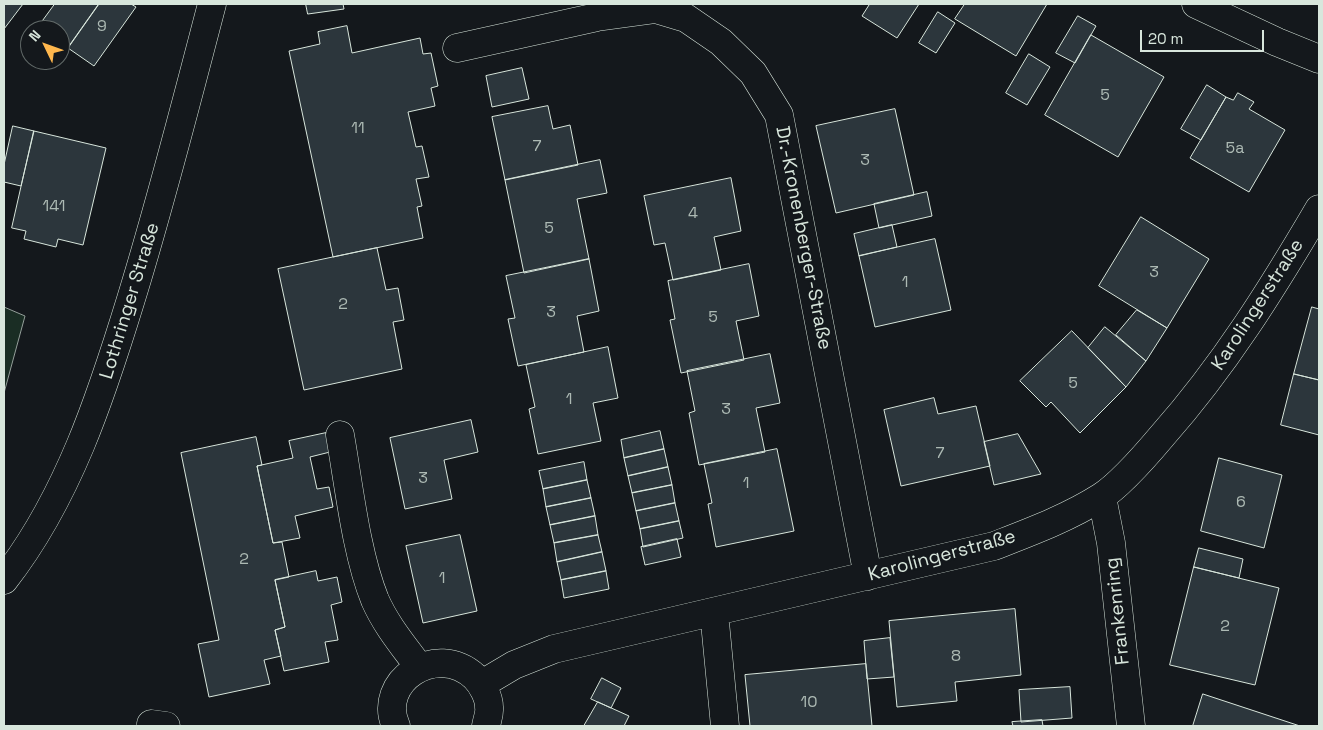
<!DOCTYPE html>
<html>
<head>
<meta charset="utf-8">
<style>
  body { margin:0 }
  #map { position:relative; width:1323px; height:730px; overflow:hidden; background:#14181c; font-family:"Space Grotesk",sans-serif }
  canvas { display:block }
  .frame { position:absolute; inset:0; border:5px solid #d8e6dc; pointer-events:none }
  .north { position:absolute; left:20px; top:20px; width:50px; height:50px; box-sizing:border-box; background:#14181c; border:1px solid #626a69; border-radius:50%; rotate:312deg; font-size:14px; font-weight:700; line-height:20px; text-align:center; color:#d8e6dc }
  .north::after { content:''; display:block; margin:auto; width:18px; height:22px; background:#ffb74d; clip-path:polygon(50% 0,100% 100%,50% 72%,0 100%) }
  .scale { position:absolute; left:1140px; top:30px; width:124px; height:22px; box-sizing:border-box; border:2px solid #d8e6dc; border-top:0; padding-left:6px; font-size:15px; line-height:18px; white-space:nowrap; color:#d8e6dc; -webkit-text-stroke:4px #14181c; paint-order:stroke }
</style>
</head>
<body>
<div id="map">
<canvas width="1323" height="730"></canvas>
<div class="frame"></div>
<div class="north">N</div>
<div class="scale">20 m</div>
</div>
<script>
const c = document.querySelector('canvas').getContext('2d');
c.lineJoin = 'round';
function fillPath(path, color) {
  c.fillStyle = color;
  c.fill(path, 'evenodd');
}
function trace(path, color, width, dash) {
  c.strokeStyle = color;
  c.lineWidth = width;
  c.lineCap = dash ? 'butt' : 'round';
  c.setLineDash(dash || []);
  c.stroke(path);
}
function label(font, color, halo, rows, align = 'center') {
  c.font = font + ' "Space Grotesk",sans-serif';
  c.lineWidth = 4;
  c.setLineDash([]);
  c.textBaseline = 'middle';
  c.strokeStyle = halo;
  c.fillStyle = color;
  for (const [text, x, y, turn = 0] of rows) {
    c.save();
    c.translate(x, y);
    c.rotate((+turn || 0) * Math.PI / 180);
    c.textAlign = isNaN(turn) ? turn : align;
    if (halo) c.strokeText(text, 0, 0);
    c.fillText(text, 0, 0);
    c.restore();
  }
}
const green = new Path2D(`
  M4,307l21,9 -21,77z`);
fillPath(green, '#1a2d24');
trace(green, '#939e99', 1);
const building = new Path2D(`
  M4,4h19l-19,25z
  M55,4h44l-31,44 -5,-4 -3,5v-19h-24z
  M99,4h32l5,3 -42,59 -26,-18z
  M306,4h37l1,5 -36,5z
  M867,4h52l-22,34 -35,-22 7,-11z
  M965,4h82l-31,52 -61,-37z
  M938,12l17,11 -19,30 -17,-10z
  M1078,16l18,10 -21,37 -19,-10z
  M347,26l5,27 68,-15 3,16 8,-1 7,33 -7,2 4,18 -27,6 8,35 6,-1 7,31 -13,2 6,27 -5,1 6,31 -90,19 -44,-206 31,-7 -2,-12z
  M1091,35l73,42 -46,80 -73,-42z
  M1029,54l21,13 -23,38 -21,-12z
  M522,68l7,31 -37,8 -6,-31z
  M1207,85l19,12 -25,43 -20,-11z
  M1238,93l16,9 -5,7 36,21 -36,62 -59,-34 36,-61 7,3z
  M548,106l5,23 17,-4 8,40 -73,15 -13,-63z
  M895,109l19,86 -78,18 -20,-87z
  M13,126l21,5 -13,55 -17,-4v-17z
  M34,131l72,17 -23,97 -25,-6 -2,8 -32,-8 2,-8 -14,-3z
  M600,160l7,33 -30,6 12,60 -65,14 -19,-93z
  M731,178l10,53 -27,6 7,33 -48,10 -8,-37 -11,2 -10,-49z
  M927,192l5,24 -53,12 -5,-24z
  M1141,217l68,42 -42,69 -68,-42z
  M892,225l5,22 -38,9 -5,-22z
  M935,239l16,71 -76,17 -16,-71z
  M377,248l9,42 12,-2 6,32 -11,2 9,47 -98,21 -26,-121z
  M589,259l10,52 -22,5 7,36 -66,14 -10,-47 7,-1 -9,-42z
  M749,264l10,52 -23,5 8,39 -63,13 -11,-53 5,-1 -7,-38z
  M1312,307l7,2v71l-25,-6z
  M1137,310l30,18 -21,33 -30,-26z
  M1105,327l41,34 -20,26 -38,-39z
  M1072,331l54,56 -46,46 -29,-31 -5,5 -26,-26z
  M608,347l10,51 -25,5 8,38 -63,13 -9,-45 6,-2 -9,-42z
  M770,354l10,49 -24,5 9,44 -66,13 -10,-52 6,-2 -8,-40z
  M1294,374l25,6v55l-38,-10z
  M934,398l4,16 38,-8 14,60 -89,20 -17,-76z
  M471,420l7,32 -34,8 8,39 -47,10 -15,-71z
  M660,431l4,18 -40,9 -3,-18z
  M326,433l4,19 -20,5 7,32 12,-2 4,20 -38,9 5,22 -27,5 -16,-77 36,-8 -4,-17z
  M1018,434l23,40 -47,11 -10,-43z
  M256,437l6,28 -5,1 16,77 9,-1 7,35 -14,3 10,47 -10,3 6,26 -17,4 6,24 -61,13 -11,-53 21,-4 -38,-187z
  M664,449l4,18 -40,9 -4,-18z
  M777,449l17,82 -78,16 -8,-43 4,-1 -8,-39z
  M1219,458l63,17 -18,73 -63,-17z
  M584,462l3,18 -44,9 -4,-18z
  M668,467l4,18 -40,8 -4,-17z
  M587,480l4,18 -45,9 -3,-18z
  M672,485l3,18 -39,8 -4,-18z
  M591,498l4,18 -45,9 -4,-18z
  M675,503l4,18 -39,8 -4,-18z
  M595,516l3,19 -44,8 -4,-18z
  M679,521l4,17 -40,9 -3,-18z
  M460,535l17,76 -54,12 -17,-77z
  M598,535l4,17 -45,10 -3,-19z
  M677,539l4,18 -36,8 -4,-18z
  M1199,548l44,11 -4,19 -45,-11z
  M602,552l4,19 -45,9 -4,-18z
  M1194,567l85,21 -24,97 -85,-20z
  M316,571l2,10 19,-4 5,25 -11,3 7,35 -13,2 4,20 -45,9 -9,-41 10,-3 -10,-47z
  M606,571l3,18 -45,9 -3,-18z
  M1015,609l6,66 -66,7 2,19 -60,6 -8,-86z
  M890,638l4,39 -27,2 -3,-38z
  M866,664l6,62h-122l-5,-51z
  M602,678l19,10 -10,20 -20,-9z
  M1070,687l2,31 -51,4 -2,-32z
  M1203,694l97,32h-107z
  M598,702l31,14 -5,10h-40z
  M1042,720l1,6h-30l-1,-4z`);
fillPath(building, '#2c363c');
trace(building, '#d8e6dc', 1);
const minor = new Path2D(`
  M1196,4l81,38 42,17
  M457,48l140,-31 59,-8 30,9 35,24 32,31 26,42 89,461
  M340,435c9,51 16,118 35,165 11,25 28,45 44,67
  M1102,497l9,46 20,183
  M4,580c64,-82 97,-183 127,-281 30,-97 55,-196 81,-295
  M714,612l11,114
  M482,684l32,-19 40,-16 440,-103c36,-14 74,-28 107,-49 20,-13 45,-42 61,-61 62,-70 110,-147 157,-227
  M151,724l15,2
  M396,726c-20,-44 40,-85 79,-49 7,7 14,20 14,30 1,6 -2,13 -3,19`);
trace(minor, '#d8e6dc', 29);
trace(minor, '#14181c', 28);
label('16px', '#adbab4', null, [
  ["9",102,27],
  ["5",1105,96],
  ["11",358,129],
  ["7",537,147],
  ["5a",1235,149],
  ["3",865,161],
  ["141",54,207],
  ["4",693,214],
  ["5",549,229],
  ["3",1154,273],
  ["1",905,283],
  ["2",343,305],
  ["3",551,313],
  ["5",713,318],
  ["5",1073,384],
  ["1",569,400],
  ["3",726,410],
  ["7",940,454],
  ["3",423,479],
  ["1",746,484],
  ["6",1241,503],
  ["2",244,560],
  ["1",442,579],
  ["2",1225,627],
  ["8",956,657],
  ["10",809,703]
]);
label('19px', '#d8e6dc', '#14181c', [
  ["Dr.-Kronenberger-Straße",803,238,79],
  ["Lothringer Straße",130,301,-73],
  ["Karolingerstraße",1258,305,-57],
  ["Karolingerstraße",942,556,-15],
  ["Frankenring",1118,611,-96]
]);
</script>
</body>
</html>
